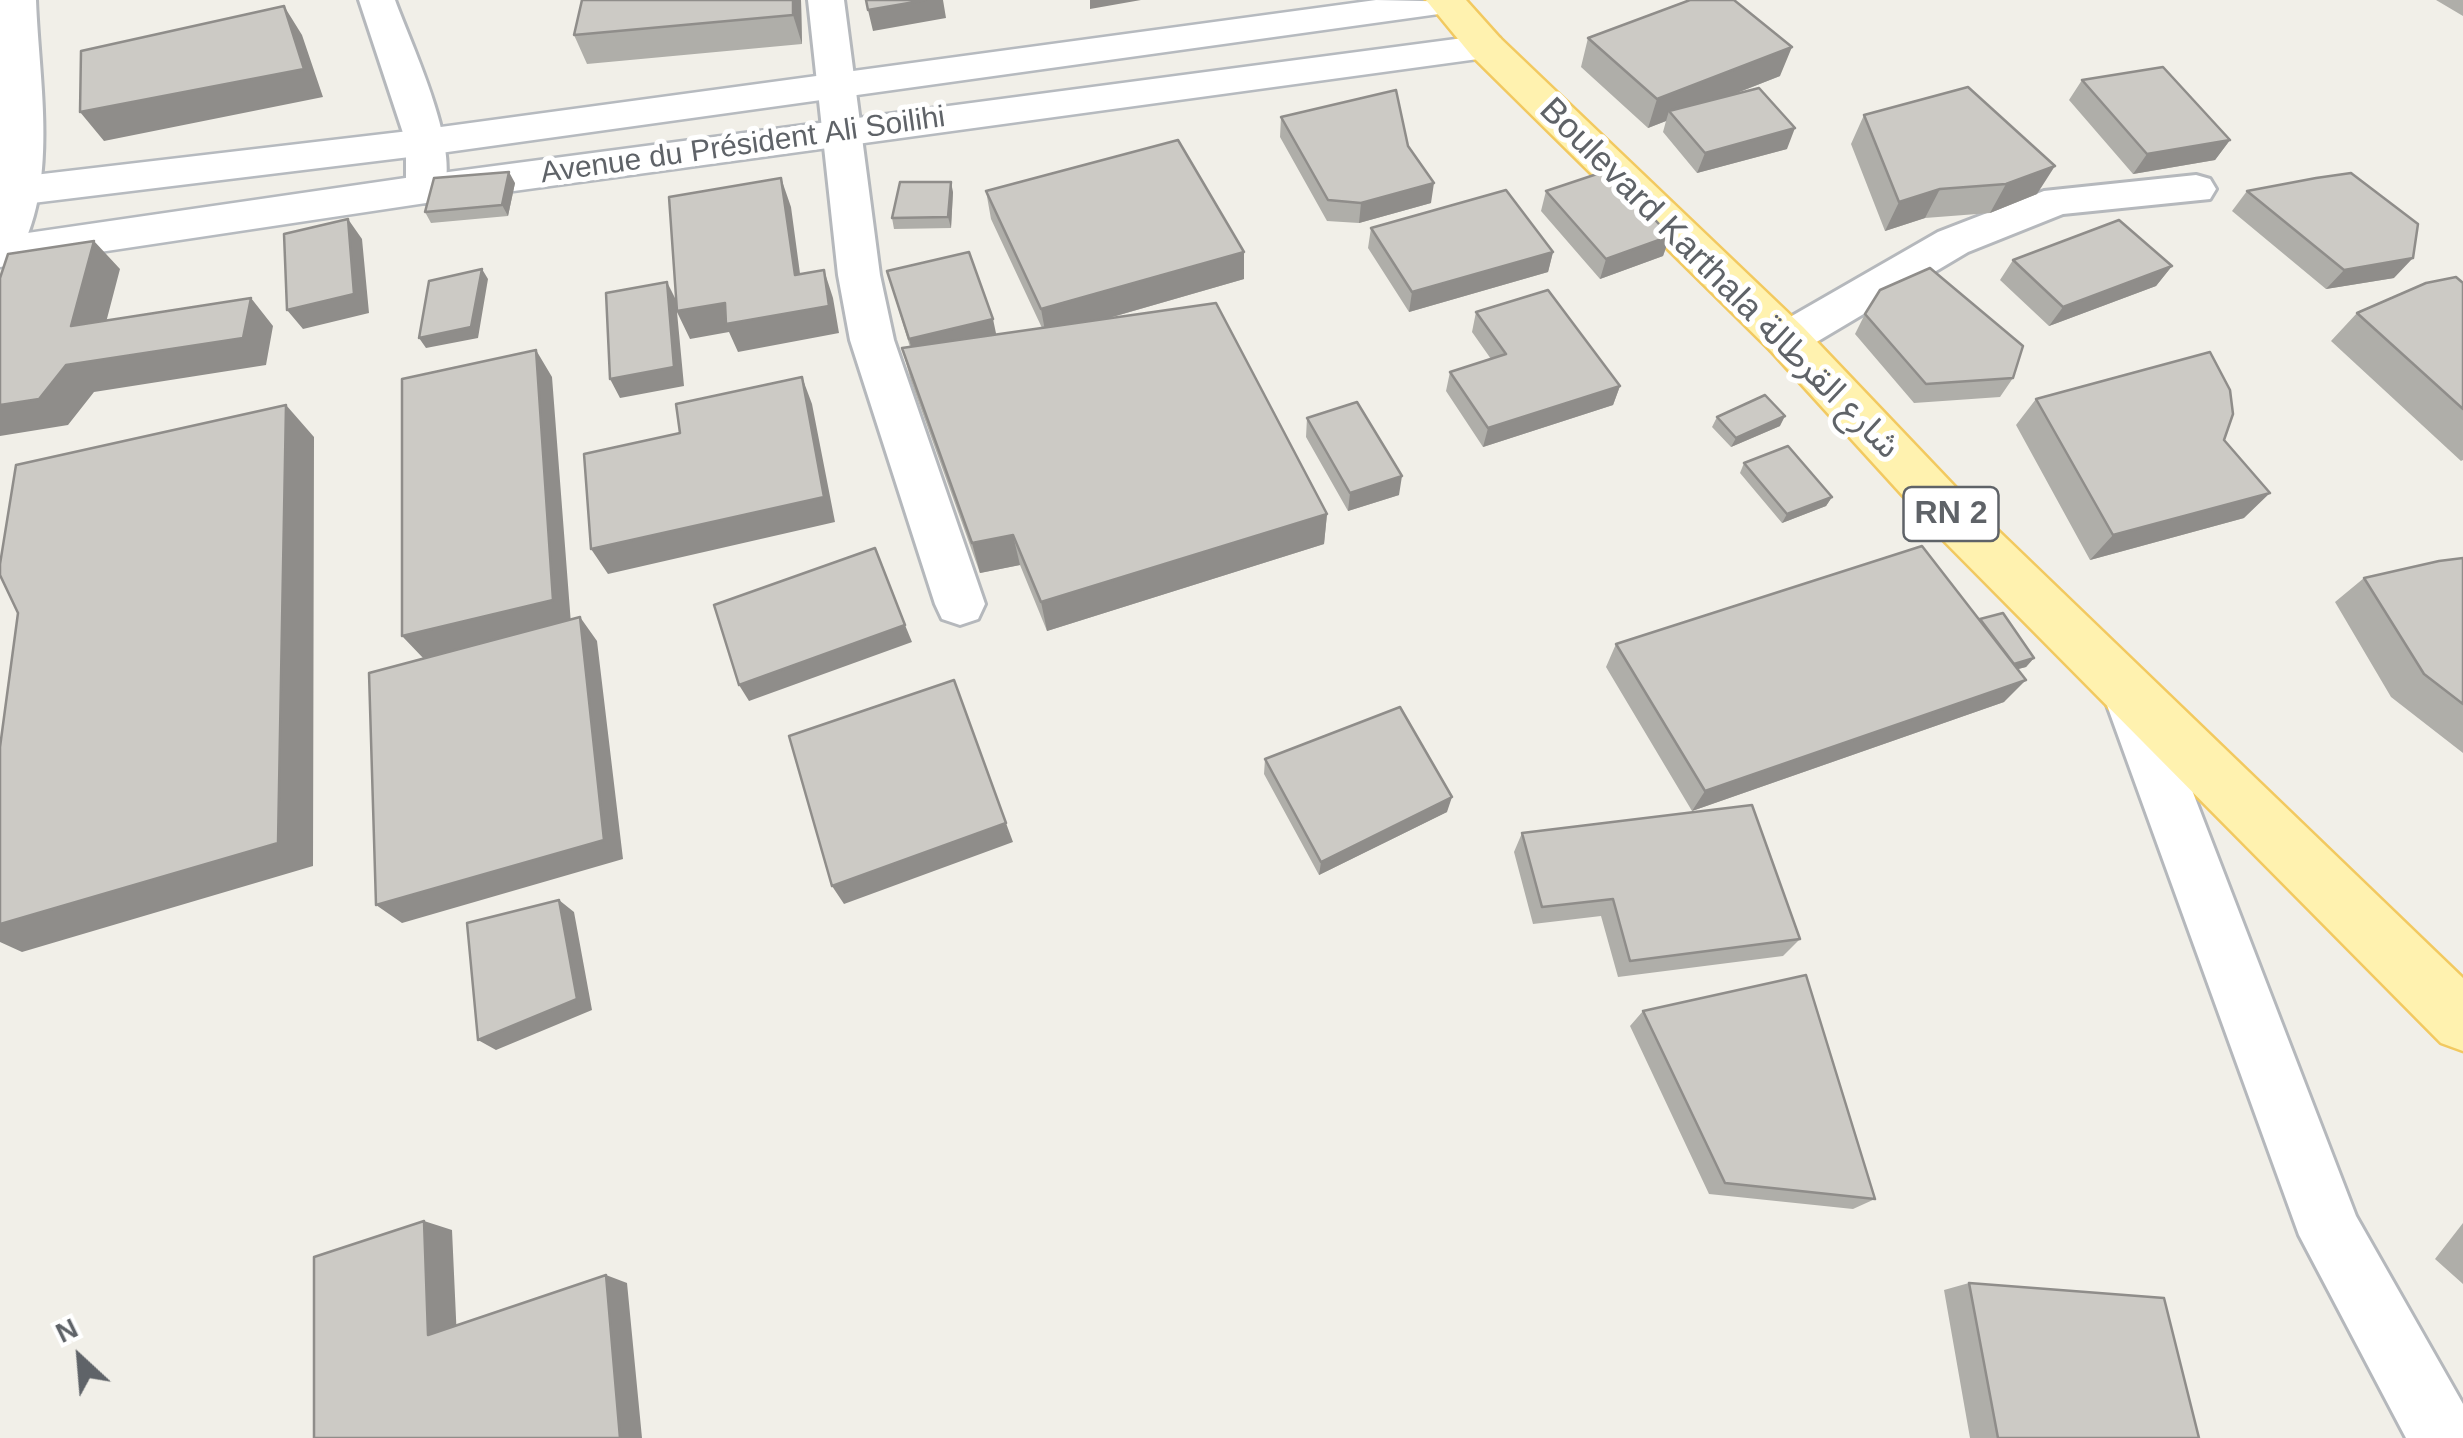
<!DOCTYPE html>
<html>
<head>
<meta charset="utf-8">
<style>
  body { margin:0 }
  #map { position:relative; width:2463px; height:1438px; overflow:hidden; background:#f1efe8; font-family:Helvetica,sans-serif }
  canvas { display:block }
  .north { position:absolute; left:30px; top:1308px; width:100px; height:100px; -webkit-text-stroke:8px #fff; paint-order:stroke; rotate:334deg; font-size:28px; font-weight:700; line-height:40px; text-align:center; color:#5f6368 }
  .north::after { content:''; display:block; margin:auto; width:35px; height:45px; background:#5f6368; clip-path:polygon(50% 0,100% 100%,50% 72%,0 100%) }
</style>
</head>
<body>
<div id="map">
<canvas width="2463" height="1438"></canvas>
<div class="north">N</div>
</div>
<script>
const c = document.querySelector('canvas').getContext('2d');
c.lineJoin = 'round';
function trace(path, color, width, dash) {
  c.strokeStyle = color;
  c.lineWidth = width;
  c.lineCap = dash ? 'butt' : 'round';
  c.setLineDash(dash || []);
  c.stroke(path);
}
function fillPath(path, color) {
  c.fillStyle = color;
  c.fill(path, 'evenodd');
}
function label(font, color, halo, rows, align = 'center') {
  c.font = font + ' Helvetica,"Noto Sans Arabic",sans-serif';
  c.lineWidth = 10;
  c.setLineDash([]);
  c.textBaseline = 'middle';
  c.strokeStyle = halo;
  c.fillStyle = color;
  for (const [text, x, y, turn = 0] of rows) {
    c.save();
    c.translate(x, y);
    c.rotate((+turn || 0) * Math.PI / 180);
    c.textAlign = isNaN(turn) ? turn : align;
    if (halo) c.strokeText(text, 0, 0);
    c.fillText(text, 0, 0);
    c.restore();
  }
}
const street = new Path2D(`
  M0,0h36c3,84 24,186 -21,261l-15,4z
  M359,0h36c16,45 71,157 45,199l-14,4 -14,-4 -6,-10v-47z
  M808,0h36l36,275 14,65 91,264 -7,15 -18,6 -18,-6 -7,-15 -85,-264 -12,-65z
  M2196,175l14,4 6,10 -6,10 -147,15 -95,38 -165,98 -16,5 -16,-5 -6,-11 6,-11 167,-96 106,-41z
  M2129,672l18,6 8,16 201,522 107,188v34h-57l-107,-203 -196,-541 8,-16z`);
const secondary = new Path2D(`
  M1376,0l89,2 -6,8 -13,3 -1020,142 -426,52v-28l426,-50z
  M1486,35l14,3 6,9 -6,9 -1074,147 -426,64v-30l426,-62z`);
const primary = new Path2D(`
  M1426,0h40l34,38 303,289 179,188 481,463v73l-22,-8 -495,-500 -175,-192 -299,-295z`);
trace(street, '#b5b8bc', 6);
trace(secondary, '#b6babf', 5);
trace(primary, '#f2c960', 5);
fillPath(street, '#fff');
fillPath(secondary, '#fff');
fillPath(primary, '#fff2af');
fillPath(new Path2D(`
  M582,0h219l1,44 -215,20 -13,-29z
  M2436,0h27v16z
  M1588,38l192,38 -48,19 55,54 -90,24 -34,-41 3,-11 -18,7 -67,-61z
  M2082,80l148,60 -15,20 -82,14 -64,-74z
  M1864,115l173,79 -47,19 -65,5 -40,13 -34,-87z
  M1281,117l127,29 23,57 -72,20 -32,-2 -47,-84z
  M515,183l-7,33 -77,7 -6,-11z
  M986,191l258,88 -135,39 218,196 -3,30 -277,87 -27,-66 -40,8 -69,-192 -9,-33 8,-1 -23,-76 109,63 46,-6 -51,-109z
  M1546,191l124,45 -7,20 -63,23 -59,-68z
  M2247,191l147,87 -68,11 -94,-78z
  M953,192l-2,36 -57,1 -2,-11z
  M1371,228l182,24 -5,20 -139,40 -41,-64z
  M2013,260l159,6 -16,20 -107,40 -49,-46z
  M2463,283v177l-2,1 -130,-120 26,-28z
  M1476,312l144,74 -7,19 -130,42 -37,-56 4,-19 41,-13 -19,-27z
  M1865,314l148,64 -13,19 -86,6 -59,-69z
  M2036,399l188,41 20,78 -154,42 -74,-135z
  M1717,417l63,9 -49,21 -19,-20z
  M1307,418l92,77 -51,16 -42,-74z
  M1744,463l88,34 -6,9 -44,17 -42,-50z
  M2463,558v195l-72,-56 -56,-95 29,-24z
  M1980,620l54,38 -8,9 -8,2 -14,33 -312,109 -86,-144 10,-23z
  M1265,759l182,53 -128,63 -55,-101z
  M1522,833l278,106 -17,17 -165,21 -17,-61 -68,8 -19,-72z
  M1643,1011l232,188 -22,10 -144,-15 -79,-168z
  M2463,1223v61l-28,-25z
  M1969,1283l230,155h-229l-26,-148z`), '#afaea9');
fillPath(new Path2D(`
  M793,0h8l1,44 -9,-29z
  M926,0h17l3,18 -73,13 -5,-21z
  M1090,0h51l-51,9z
  M284,6l18,29 21,62 -219,44 -24,-29z
  M1792,47l-12,29 -105,41 -6,-6 -3,10 -18,7 9,-29z
  M1795,128l-8,21 -90,24 8,-20z
  M2230,140l-15,20 -82,14 14,-20z
  M2055,166l-18,28 -47,19 16,-29z
  M509,172l6,11 -7,33 -6,-11z
  M781,178l10,29 13,96 -9,-28z
  M951,182l2,10 -2,36 -3,-11z
  M1434,183l-3,20 -72,20 2,-20z
  M1940,189l-15,29 -40,13 14,-29z
  M348,219l14,20 7,74 -66,16 -16,-19z
  M1670,236l-7,20 -63,23 6,-20z
  M94,241l26,28 -22,84 -27,-27z
  M1244,252v27l-198,57 -5,-27z
  M1553,252l-5,20 -139,40 3,-20z
  M2413,258l-19,20 -68,11 18,-19z
  M2172,266l-16,20 -107,40 14,-19z
  M482,269l6,10 -10,59 -52,10 -7,-10z
  M824,270l9,28 6,35 -101,19 -9,-20 -39,7 -13,-27 7,74 -64,12 -10,-19 57,-97 10,20z
  M251,298l22,28 -7,39 -172,27 -26,33 -68,11v-31l66,-40z
  M993,319l4,19 -83,20 -5,-19z
  M536,350l16,27 19,247 -147,35 -22,-23z
  M802,377l10,27 23,118 -227,52 -17,-25z
  M1620,386l-7,19 -130,42 5,-19z
  M286,405l28,32 -1,429 -291,86 -22,-10v-18z
  M1785,416l-5,10 -49,21 5,-9z
  M1402,476l-3,19 -51,16 2,-18z
  M2270,493l-26,25 -154,42 23,-25z
  M1832,497l-6,9 -44,17 5,-9z
  M1327,514l-3,30 -277,87 -6,-29z
  M1013,535l7,30 -40,8 -8,-30z
  M580,617l17,24 26,218 -221,64 -26,-18z
  M905,625l7,17 -163,59 -10,-16z
  M2034,658l-8,9 -23,6 8,-8z
  M2026,680l-22,22 -312,109 13,-20z
  M1452,797l-5,15 -128,63 2,-13z
  M1006,823l7,19 -169,62 -12,-18z
  M559,900l15,12 18,98 -96,40 -18,-10z
  M424,1221l28,9 5,110 -29,-5z
  M606,1275l21,8 15,155h-22z`), '#8f8d8a');
const building = new Path2D(`
  M582,0h211v15l-219,20z
  M866,0h60l-58,10z
  M1690,0h44l58,47 -135,52 -69,-61z
  M284,6l20,63 -224,43 1,-61z
  M2163,67l67,73 -83,14 -65,-74z
  M1968,87l87,79 -49,18 -66,5 -41,13 -35,-87z
  M1759,88l36,40 -90,25 -36,-42z
  M1396,90l12,56 26,37 -73,20 -33,-3 -47,-83z
  M1178,140l66,112 -203,57 -55,-118z
  M1609,170l61,66 -64,23 -60,-68z
  M509,172l-7,33 -77,7 9,-34z
  M2351,173l67,51 -5,34 -69,12 -97,-79 69,-13z
  M781,178l14,97 29,-5 5,36 -103,18 -1,-21 -48,8 -8,-114z
  M900,182h51l-3,35 -56,1z
  M1506,190l47,62 -141,40 -41,-64z
  M348,219l6,75 -67,16 -3,-76z
  M2119,220l53,46 -109,41 -50,-47z
  M94,241l-23,85 180,-28 -8,40 -177,27 -27,34 -39,6v-127l8,-24z
  M969,252l24,67 -84,20 -22,-68z
  M1930,268l93,78 -10,32 -87,6 -61,-70 15,-24z
  M482,269l-11,58 -52,11 10,-57z
  M2456,277l7,6v126l-106,-96 69,-30z
  M667,282l7,85 -64,12 -4,-86z
  M1548,290l72,96 -132,42 -38,-56 56,-18 -30,-42z
  M1216,303l111,211 -286,88 -28,-67 -41,8 -70,-195z
  M536,350l17,250 -151,36v-257z
  M2210,352l20,38 3,24 -9,26 46,53 -157,42 -77,-136z
  M802,377l22,120 -233,52 -7,-95 96,-21 -4,-29z
  M1765,395l20,21 -49,22 -19,-21z
  M1357,402l45,74 -52,17 -43,-75z
  M286,405l-8,438 -278,81v-177l18,-134 -18,-38v-11l16,-99z
  M1788,446l44,51 -45,17 -43,-51z
  M1922,546l104,134 -321,111 -89,-147z
  M875,548l30,77 -166,60 -25,-80z
  M2463,558v146l-39,-30 -60,-96 75,-17z
  M2003,613l31,45 -20,6 -34,-45z
  M580,617l24,223 -228,65 -7,-232z
  M954,680l52,143 -174,63 -43,-150z
  M1400,707l52,90 -131,65 -56,-103z
  M1752,805l48,134 -170,22 -17,-62 -71,8 -20,-74z
  M559,900l18,99 -99,41 -11,-117z
  M1806,975l69,224 -150,-16 -82,-172z
  M424,1221l4,114 178,-60 14,163h-306v-181z
  M1969,1283l195,15 35,140h-201z`);
fillPath(building, '#cccac5');
trace(building, '#8f8d8a', 2.5);
label('30px', '#5f6368', '#fff', [
  ["Avenue du Président Ali Soilihi",743,146,-8]
]);
for (const [x, y, w] of [
  [1951,514,95]
]) {
  const box = new Path2D();
  box.roundRect(x - w / 2, y - 27, w, 54, 8);
  c.fillStyle = '#fff';
  c.fill(box);
  trace(box, '#5f6368', 2.5);
}
label('bold 32px', '#5f6368', null, [
  ["RN 2",1951,514]
]);
label('35px', '#5f6368', '#fff', [
  ["Boulevard Karthala شارع القرطالة",1719,279,45]
]);
</script>
</body>
</html>
